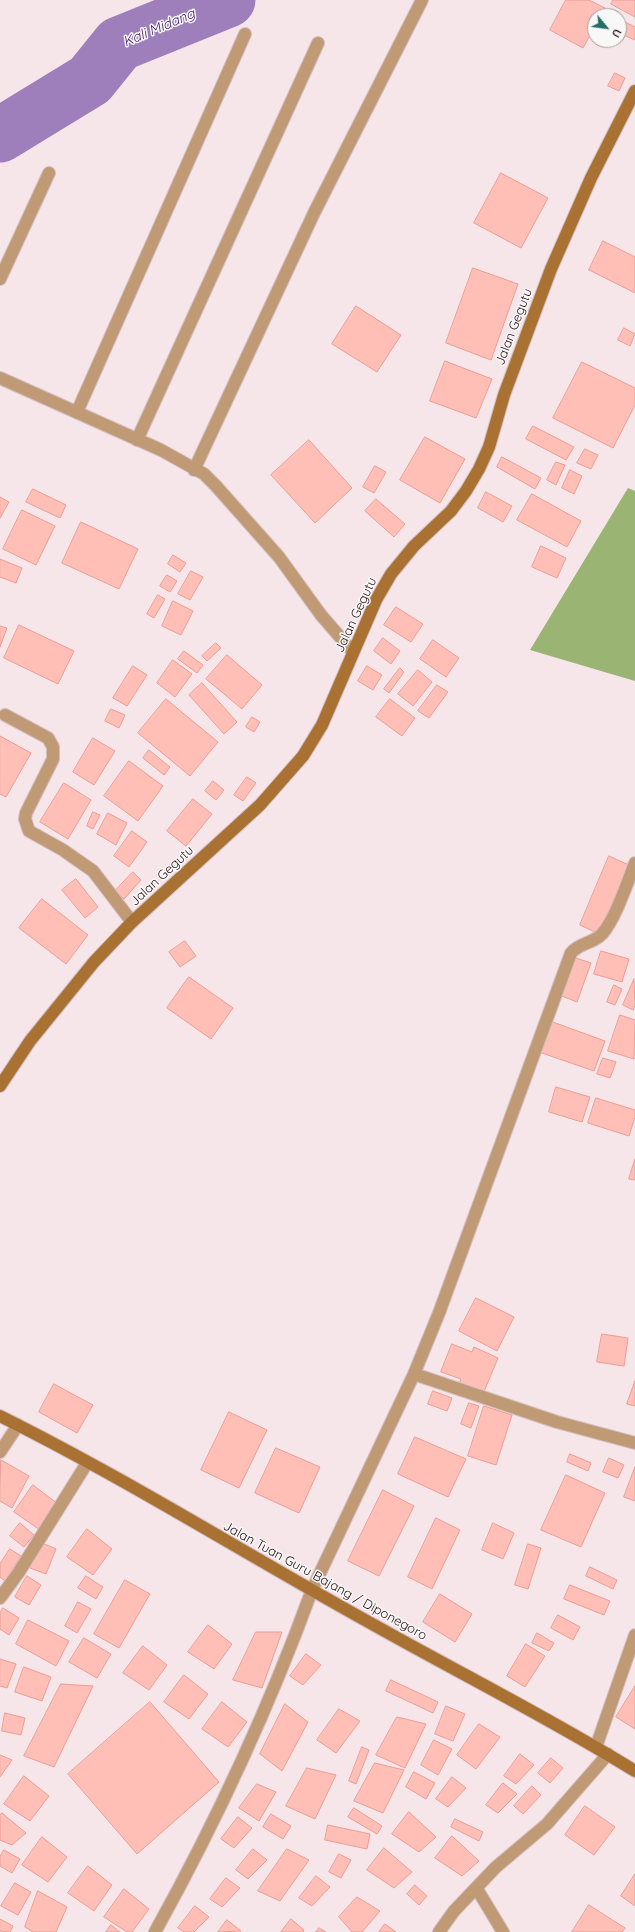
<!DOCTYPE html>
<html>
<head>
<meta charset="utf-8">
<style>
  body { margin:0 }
  #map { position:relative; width:635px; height:1932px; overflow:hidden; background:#f7e6e9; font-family:Quicksand,sans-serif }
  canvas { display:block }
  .north { position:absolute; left:587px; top:8px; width:40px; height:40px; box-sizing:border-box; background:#f8f8f8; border:1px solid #a69b9e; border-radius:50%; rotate:119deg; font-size:11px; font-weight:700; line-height:16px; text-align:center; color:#2c1016 }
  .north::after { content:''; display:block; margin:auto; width:14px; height:18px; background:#246e67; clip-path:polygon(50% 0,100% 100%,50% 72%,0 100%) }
</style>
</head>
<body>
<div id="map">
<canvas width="635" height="1932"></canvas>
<div class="north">U</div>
</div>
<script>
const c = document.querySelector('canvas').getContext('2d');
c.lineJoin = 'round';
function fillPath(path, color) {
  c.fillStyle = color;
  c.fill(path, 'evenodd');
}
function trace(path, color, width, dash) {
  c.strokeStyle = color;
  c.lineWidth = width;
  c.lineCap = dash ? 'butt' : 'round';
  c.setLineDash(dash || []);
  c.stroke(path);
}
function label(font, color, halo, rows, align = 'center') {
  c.font = font + ' Quicksand,sans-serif';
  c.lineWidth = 3;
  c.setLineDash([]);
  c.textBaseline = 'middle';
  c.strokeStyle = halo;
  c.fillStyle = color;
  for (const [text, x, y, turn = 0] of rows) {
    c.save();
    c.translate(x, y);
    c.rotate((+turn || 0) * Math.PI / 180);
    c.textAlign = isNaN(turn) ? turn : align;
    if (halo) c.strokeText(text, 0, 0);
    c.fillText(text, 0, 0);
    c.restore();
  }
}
fillPath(new Path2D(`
  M628,488l7,3v190l-105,-31z`), '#99b473');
trace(new Path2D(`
  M0,135l90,-55 29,-36 109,-44`), '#9e7fbc', 55);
const building = new Path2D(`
  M566,0h23l16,8 -4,8h-6v10l-12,22 -33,-18z
  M613,0h22v17l-24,-13z
  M621,20l14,7v13l-16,-7z
  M615,73l10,5 -6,13 -11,-5z
  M501,173l47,25 -27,50 -47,-25z
  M603,241l32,16v36l-46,-23z
  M473,268l45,16 -27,76 -45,-17z
  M356,306l45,29 -24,37 -45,-28z
  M624,328l11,6 -5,12 -12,-6z
  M445,361l47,18 -16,39 -46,-17z
  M582,362l53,26v17l-22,43 -60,-30z
  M533,426l41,21 -8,13 -40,-21z
  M425,437l40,22 -25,44 -40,-23z
  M309,440l43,48 -37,35 -44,-48z
  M585,449l13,6 -7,14 -14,-6z
  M502,457l39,21 -6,11 -38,-22z
  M556,462l9,3 -9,20 -9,-5z
  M375,466l11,6 -12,21 -11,-6z
  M570,470l12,6 -8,18 -12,-6z
  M33,489l33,16 -6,13 -34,-16z
  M486,492l26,14 -9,16 -25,-14z
  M532,494l49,27 -14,26 -50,-27z
  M0,497l9,5 -9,16z
  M376,499l29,25 -11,13 -29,-26z
  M22,510l33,16 -19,39 -33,-16z
  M81,522l57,27 -19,40 -57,-26z
  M541,546l25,12 -9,20 -25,-11z
  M173,555l13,8 -6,9 -12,-8z
  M0,559l22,9 -6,15 -16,-6z
  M191,571l12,6 -13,23 -12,-6z
  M167,575l10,6 -7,11 -10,-6z
  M158,595l7,4 -11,19 -7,-4z
  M173,601l20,10 -12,24 -19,-9z
  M396,607l27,17 -12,18 -27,-17z
  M19,625l55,26 -16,33 -54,-26z
  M0,626l7,2 -7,19z
  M383,638l17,13 -9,13 -17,-13z
  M433,640l26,18 -13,19 -26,-18z
  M216,643l5,5 -14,13 -5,-5z
  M184,651l19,14 -6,8 -19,-14z
  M227,655l35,30 -20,24 -36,-30z
  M173,660l19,14 -17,23 -18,-14z
  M133,666l14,9 -20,31 -14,-8z
  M367,666l15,9 -9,15 -15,-9z
  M400,668l4,4 -15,21 -5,-4z
  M418,670l14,12 -19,24 -15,-12z
  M202,683l35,39 -13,12 -35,-39z
  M437,685l11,7 -19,26 -11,-7z
  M166,699l52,43 -28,34 -52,-43z
  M390,699l25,19 -13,18 -26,-19z
  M111,709l14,6 -6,13 -14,-7z
  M252,717l8,5 -6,10 -8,-5z
  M0,736l31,17 -25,44 -6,-3z
  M93,738l22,13 -21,34 -21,-13z
  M149,750l21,17 -6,8 -21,-17z
  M129,761l34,25 -25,35 -34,-25z
  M247,777l9,6 -13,18 -9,-6z
  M213,781l11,9 -8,10 -11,-9z
  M64,783l27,17 -23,39 -28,-17z
  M193,799l19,15 -26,32 -19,-15z
  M93,812l7,3 -7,14 -6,-3z
  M108,813l19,10 -11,22 -19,-11z
  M132,831l15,11 -18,25 -15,-11z
  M609,856l20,9 -30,69 -19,-9z
  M133,872l8,8 -17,19 -9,-8z
  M76,879l22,28 -13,11 -23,-28z
  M42,899l46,36 -22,29 -47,-36z
  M185,941l11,15 -16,11 -11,-15z
  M601,951l28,8 -7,23 -28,-8z
  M573,957l18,6 -14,39 -18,-7z
  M189,977l44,31 -22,31 -44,-31z
  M634,979l1,26 -2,5 -10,-5z
  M614,985l8,4 -7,16 -8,-3z
  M620,1015l15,5 -1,39 -26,-8z
  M550,1021l55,20 -11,30 -55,-19z
  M603,1058l13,4 -6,16 -13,-4z
  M556,1087l34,10 -8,25 -33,-10z
  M596,1098l39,12v7l-6,19 -41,-13z
  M635,1159v21l-6,-1z
  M476,1298l38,19 -17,34 -38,-20z
  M602,1334l26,4 -4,28 -27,-4z
  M452,1344l20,8 2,-5 24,11 -15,36 -24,-10 2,-5 -20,-7z
  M635,1381v25l-8,-2z
  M54,1384l39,21 -16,28 -38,-21z
  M433,1391l19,7 -5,13 -19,-7z
  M469,1403l10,3 -8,22 -10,-4z
  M484,1406l28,9 -16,50 -28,-9z
  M229,1412l38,18 -28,58 -38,-18z
  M415,1437l51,22 -18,38 -50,-23z
  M276,1448l44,19 -21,46 -44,-20z
  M570,1454l21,9 -3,8 -21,-9z
  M609,1458l15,7 -6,13 -15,-6z
  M1,1460l28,16 -17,32 -12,-7z
  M635,1467v34l-11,-4z
  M566,1475l39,18 -24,54 -40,-17z
  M33,1485l25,19 -18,26 -26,-18z
  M383,1490l31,16 -35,70 -31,-15z
  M436,1518l24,12 -28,59 -24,-12z
  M20,1523l14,12 -10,12 -14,-11z
  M493,1523l21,10 -11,26 -21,-9z
  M87,1529l25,20 -19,26 -26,-18z
  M40,1542l16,7 -10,25 -16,-6z
  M528,1544l13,4 -13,41 -13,-4z
  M10,1549l11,7 -16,25 -5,-4v-13z
  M590,1567l27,13 -4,9 -27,-13z
  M27,1576l14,9 -12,20 -14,-8z
  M86,1576l17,11 -7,12 -18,-11z
  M125,1580l25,14 -31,54 -25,-14z
  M570,1585l40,16 -6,14 -40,-16z
  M440,1594l32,20 -17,28 -32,-20z
  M78,1602l13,7 -14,24 -12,-7z
  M3,1608l16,10 -10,17 -9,-6v-16z
  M558,1615l22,12 -7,13 -22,-12z
  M28,1620l41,21 -13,25 -40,-22z
  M208,1625l24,19 -18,25 -26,-17z
  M256,1632h26l-20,56 -29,-8z
  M537,1633l17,10 -5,8 -17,-8z
  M84,1638l27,16 -14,24 -28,-16z
  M526,1644l19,12 -20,31 -18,-11z
  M143,1646l24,19 -18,25 -26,-17z
  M306,1654l15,11 -18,20 -13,-9z
  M0,1659l16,5 -9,24 -7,-2z
  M24,1667l27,10 -9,24 -27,-9z
  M184,1675l24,19 -19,25 -25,-17z
  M391,1680l47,22 -5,11 -47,-22z
  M61,1684l32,2 -39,81 -30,-11z
  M635,1686v43l-19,-12z
  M150,1702l69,80 -82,72 -69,-80z
  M222,1702l25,20 -19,25 -26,-18z
  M285,1704l23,18 -26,49 -22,-17z
  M446,1706l19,8 -12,27 -18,-7z
  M339,1709l21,12 -24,32 -19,-13z
  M5,1713l20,5 -4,17 -19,-4z
  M397,1717l29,7 -21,44 -29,-13z
  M479,1724l21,13 -24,32 -19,-14z
  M434,1740l18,9 -14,26 -17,-10z
  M362,1747l7,3 -13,34 -7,-3z
  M520,1754l14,11 -18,19 -12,-8z
  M0,1755l12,5 -12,17z
  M551,1758l12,10 -13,15 -12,-10z
  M375,1763l29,7 -21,43 -29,-12z
  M307,1768l29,7 -21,44 -29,-13z
  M414,1772l21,11 -9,16 -20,-12z
  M24,1776l25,20 -19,25 -26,-17z
  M452,1777l14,11 -18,19 -12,-8z
  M503,1783l14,11 -19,19 -12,-8z
  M257,1784l19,8 -17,29 -20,-13z
  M532,1786l9,9 -18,19 -9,-8z
  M585,1806l30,21 -21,28 -29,-20z
  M354,1808l28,18 -5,8 -29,-17z
  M409,1812l27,25 -17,15 -27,-18z
  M2,1813l24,20 -14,12 -12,-5v-24z
  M271,1814l20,12 -8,13 -20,-12z
  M238,1817l14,11 -18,20 -13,-9z
  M455,1819l28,13 -4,9 -28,-14z
  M328,1825l42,9 -3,15 -42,-9z
  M452,1836l27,25 -17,15 -27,-18z
  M42,1837l25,20 -19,25 -26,-17z
  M384,1848l28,24 -18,16 -27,-18z
  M253,1849l14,11 -19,19 -12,-9z
  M287,1849l22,11 -29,41 -22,-10z
  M4,1850l16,9 -8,14 -12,-7v-9z
  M339,1854l12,6 -10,18 -12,-6z
  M88,1866l24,19 -18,26 -26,-18z
  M635,1874v32l-14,-10z
  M316,1876l14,11 -18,19 -13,-8z
  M226,1878l14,10 -18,19 -12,-8z
  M15,1883l16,9 -13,23 -17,-9z
  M415,1885l12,11 -8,9 -12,-11z
  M124,1889l25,20 -17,23h-5l-23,-15z
  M38,1891l29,16 -11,25h-23l-8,-5z
  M357,1897l23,14 -18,21h-10l-13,-15z
  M589,1905l36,23 -3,4h-50z
  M195,1906l14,11 -15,15h-10l-6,-4z
  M0,1919l13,7 -3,6 -10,-1z
  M291,1919l13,11 -1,2h-22z
  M227,1920l14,11 -23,1z
  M385,1924l11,8h-17z
  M111,1925l9,7h-14z
  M319,1928l7,4h-10z`);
fillPath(building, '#ffbfb6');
trace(building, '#ea9d93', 1);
const lane = new Path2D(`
  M477,1889l26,43`);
const street = new Path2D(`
  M0,279l49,-106
  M0,378l161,72 43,24 12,12 63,71 42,58 32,37
  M77,412l168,-378
  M137,440l181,-397
  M194,470l120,-257 108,-213
  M5,715l43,23 5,9v12l-27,54 -1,6 4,12 34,19 30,21 39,51
  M414,1374l143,48 78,21
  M0,1452l18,-27
  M0,1598l19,-26 68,-109
  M596,1747l39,-112
  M155,1932c61,-110 114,-224 157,-342l102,-216 25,-61 132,-360c8,-10 23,-10 31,-19 14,-16 25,-51 33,-71
  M439,1932l15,-21 42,-44 51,-43 61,-70`);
const secondary = new Path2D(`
  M0,1086l30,-45 64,-79 38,-40 128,-117 43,-49 19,-31 54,-125 15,-26 23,-28 37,-35 15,-20 13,-22 10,-22 15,-52 47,-126 40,-91 44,-87
  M0,1416c131,65 255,144 383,214 84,47 170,90 252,141`);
trace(lane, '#d2bfc3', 14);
trace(street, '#d2bfc3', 14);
trace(secondary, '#d2bfc3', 14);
trace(lane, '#c09a74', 12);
trace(street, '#c09a74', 12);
trace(secondary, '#a97233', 12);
label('13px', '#2c1016', '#f8f8f8', [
  ["Jalan Gegutu",514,327,-69],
  ["Jalan Gegutu",356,615,-65],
  ["Jalan Gegutu",162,876,-43],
  ["Jalan Tuan Guru Bajang / Diponegoro",325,1581,29]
]);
label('italic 14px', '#441a63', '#f8f8f8', [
  ["Kali Midang",159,28,-23]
]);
</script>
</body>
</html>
